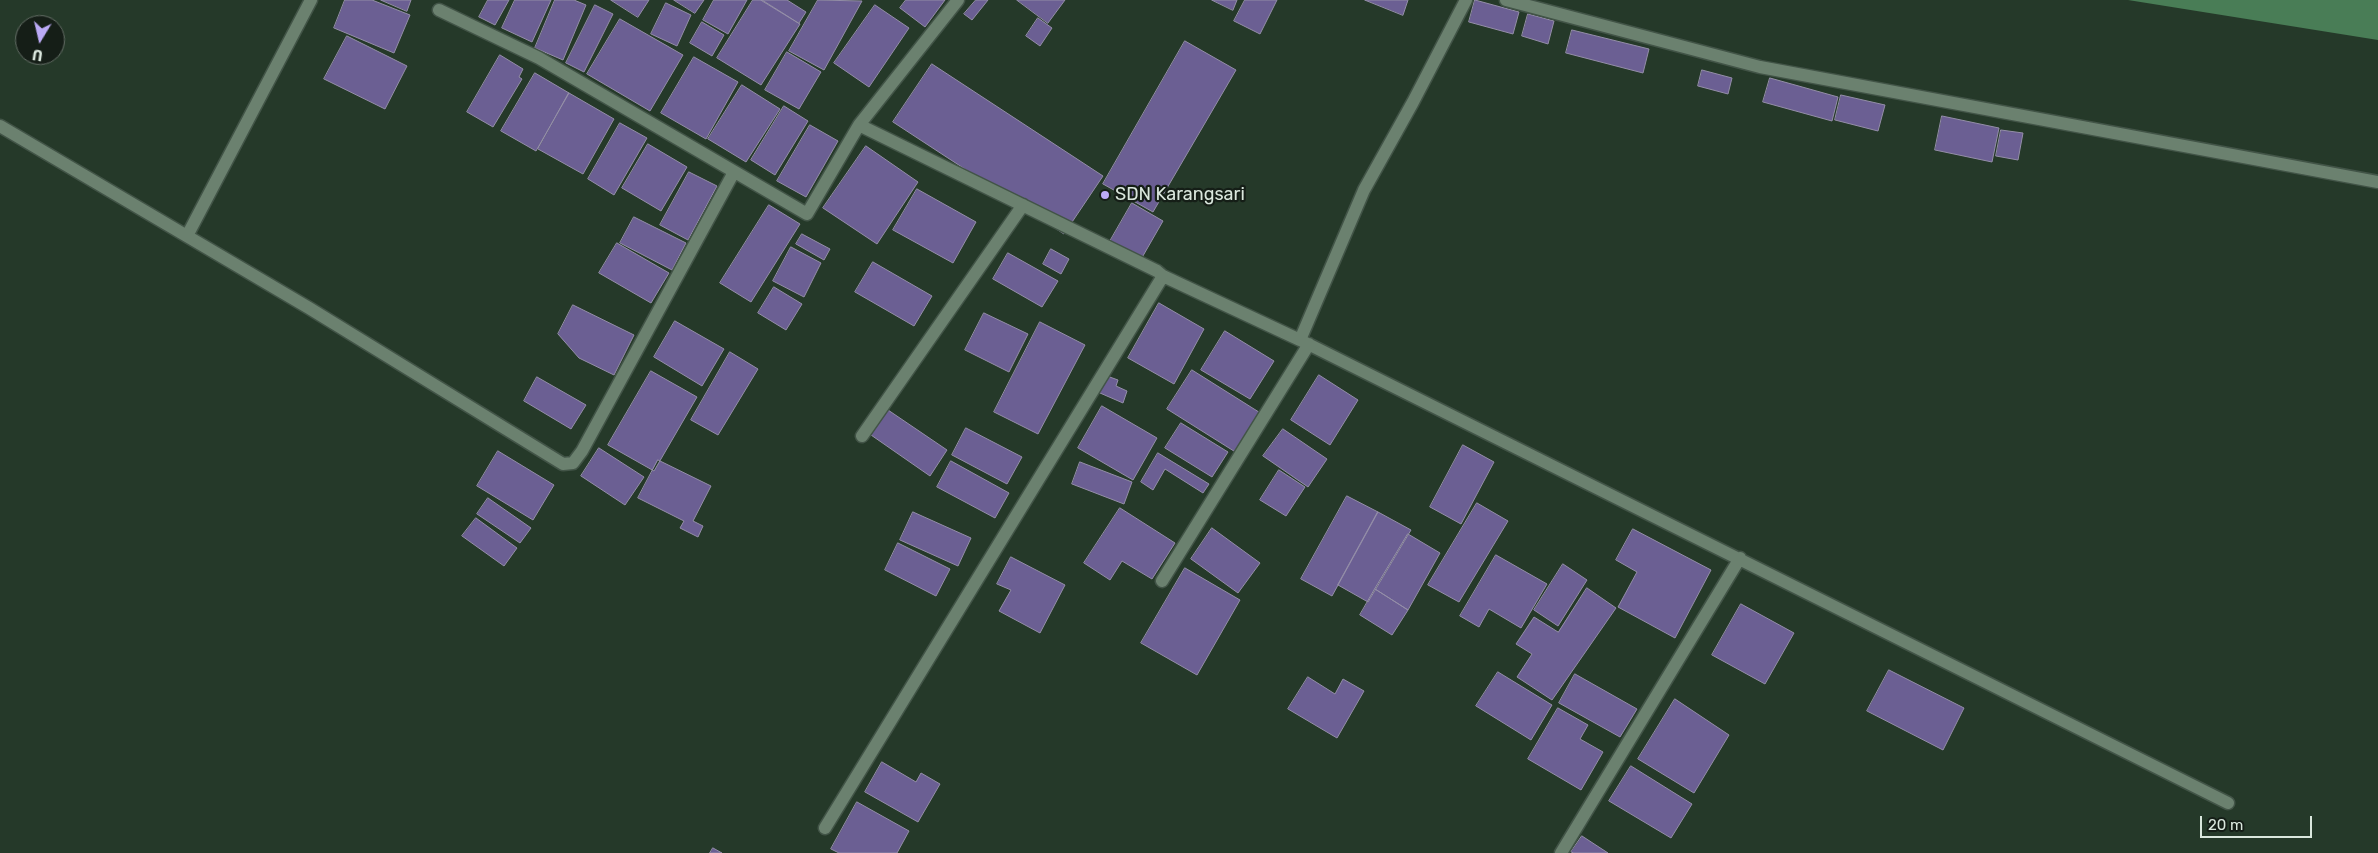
<!DOCTYPE html>
<html>
<head>
<meta charset="utf-8">
<style>
  body { margin:0 }
  #map { position:relative; width:2378px; height:853px; overflow:hidden; background:#253929; font-family:Rubik,sans-serif }
  canvas { display:block }
  .north { position:absolute; left:15px; top:15px; width:50px; height:50px; box-sizing:border-box; background:#151e17; border:1px solid #646e66; border-radius:50%; rotate:189deg; font-size:14px; font-weight:700; line-height:20px; text-align:center; color:#dae7dd }
  .north::after { content:''; display:block; margin:auto; width:18px; height:22px; background:#bbaaf6; clip-path:polygon(50% 0,100% 100%,50% 72%,0 100%) }
  .scale { position:absolute; left:2200px; top:816px; width:112px; height:22px; box-sizing:border-box; border:2px solid #dae7dd; border-top:0; padding-left:6px; font-size:15px; line-height:18px; white-space:nowrap; color:#dae7dd; -webkit-text-stroke:4px #151e17; paint-order:stroke }
</style>
</head>
<body>
<div id="map">
<canvas width="2378" height="853"></canvas>
<div class="north">U</div>
<div class="scale">20 m</div>
</div>
<script>
const c = document.querySelector('canvas').getContext('2d');
c.lineJoin = 'round';
function fillPath(path, color) {
  c.fillStyle = color;
  c.fill(path, 'evenodd');
}
function trace(path, color, width, dash) {
  c.strokeStyle = color;
  c.lineWidth = width;
  c.lineCap = dash ? 'butt' : 'round';
  c.setLineDash(dash || []);
  c.stroke(path);
}
function label(font, color, halo, rows, align = 'center') {
  c.font = font + ' Rubik,sans-serif';
  c.lineWidth = 4.5;
  c.setLineDash([]);
  c.textBaseline = 'middle';
  c.strokeStyle = halo;
  c.fillStyle = color;
  for (const [text, x, y, turn = 0] of rows) {
    c.save();
    c.translate(x, y);
    c.rotate((+turn || 0) * Math.PI / 180);
    c.textAlign = isNaN(turn) ? turn : align;
    if (halo) c.strokeText(text, 0, 0);
    c.fillText(text, 0, 0);
    c.restore();
  }
}
fillPath(new Path2D(`
  M2128,0h250v40z`), '#497d56');
const building = new Path2D(`
  M345,0h27l38,15 -16,38 -60,-25z
  M381,0h30l-4,11z
  M488,0h21l-14,25 -16,-8z
  M515,0h36l-19,42 -30,-14z
  M555,0h19l12,5 -23,55 -28,-12z
  M611,0h38l-11,17z
  M674,0h30l-9,13z
  M714,0h33l-19,34 -25,-14z
  M753,0h9l38,24 -39,61 -44,-27z
  M761,0h26l19,12 -7,11z
  M818,0l44,1 -38,69 -35,-19z
  M906,0h39l-20,27 -25,-19z
  M976,0h12l-16,20 -8,-6z
  M1017,0h48l-17,23z
  M1212,0h25l-4,10z
  M1245,0h32l-17,34 -26,-13z
  M1365,0h43l-5,15z
  M1475,0l44,12 -6,22 -44,-12z
  M666,3l25,12 -14,31 -26,-12z
  M595,5l18,9 -29,58 -18,-9z
  M875,5l34,23 -40,59 -35,-24z
  M1528,14l26,7 -6,23 -26,-8z
  M1038,18l14,10 -12,18 -14,-10z
  M620,19l63,36 -33,56 -63,-37z
  M702,22l22,13 -12,21 -22,-13z
  M1572,30l77,19 -6,24 -77,-20z
  M347,36l60,30 -22,43 -61,-30z
  M1185,41l51,29 -83,142 -50,-28z
  M787,52l34,20 -22,37 -34,-19z
  M500,55l23,14 -4,8 3,2 -29,48 -26,-15z
  M694,57l44,25 -32,57 -45,-26z
  M932,64l171,112 -39,58 -171,-112z
  M1702,70l30,8 -4,16 -30,-8z
  M535,73l34,20 -33,58 -35,-20z
  M1770,78l68,19 -6,24 -69,-19z
  M742,85l38,24 -34,53 -38,-23z
  M569,93l45,26 -31,55 -45,-25z
  M1841,95l44,10 -7,26 -43,-11z
  M784,106l24,15 -33,54 -24,-15z
  M1942,116l57,12 -7,34 -57,-12z
  M620,123l27,15 -33,57 -26,-16z
  M810,125l28,16 -32,56 -29,-16z
  M2001,130l22,3 -5,27 -22,-4z
  M648,144l39,23 -26,44 -39,-23z
  M866,146l52,36 -41,62 -54,-36z
  M689,172l28,14 -29,54 -28,-15z
  M917,189l59,33 -23,41 -60,-33z
  M1132,203l31,18 -27,47 -31,-18z
  M769,205l31,19 -49,78 -31,-19z
  M634,217l52,26 -14,27 -52,-27z
  M802,234l28,15 -6,11 -28,-16z
  M617,243l52,30 -18,30 -52,-30z
  M791,247l30,16 -17,34 -31,-16z
  M1051,249l18,10 -8,15 -18,-10z
  M1008,253l50,28 -16,26 -49,-28z
  M873,262l59,34 -18,30 -59,-34z
  M774,287l28,17 -16,26 -28,-17z
  M1159,303l45,26 -30,55 -46,-26z
  M573,305l61,30 -20,40 -35,-17 -21,-24z
  M984,313l44,21 -19,38 -44,-22z
  M675,321l49,28 -22,37 -48,-29z
  M1040,322l45,23 -47,89 -44,-22z
  M1225,331l49,30 -24,38 -49,-29z
  M730,352l28,17 -40,66 -27,-15z
  M1192,370l70,44 -25,39 -70,-44z
  M651,371l46,26 -43,74 -46,-26z
  M1319,375l39,25 -28,45 -39,-25z
  M1107,376l11,4 -2,6 11,5 -4,12 -23,-10z
  M537,377l49,28 -15,24 -47,-28z
  M1102,406l55,32 -24,42 -55,-32z
  M888,410l59,40 -17,26 -59,-41z
  M1181,423l47,29 -16,25 -47,-29z
  M966,428l56,29 -15,27 -55,-29z
  M1283,429l44,30 -19,28 -45,-31z
  M1463,445l31,17 -33,62 -31,-17z
  M599,448l45,29 -19,28 -44,-29z
  M498,451l56,34 -21,35 -56,-34z
  M1158,453l51,31 -6,9 -38,-24 -12,21 -12,-8z
  M658,460l53,26 -18,35 10,5 -5,11 -18,-9 4,-7 -46,-23z
  M951,461l58,32 -14,25 -58,-31z
  M1080,462l52,20 -8,22 -52,-20z
  M1279,470l26,17 -19,29 -26,-16z
  M1347,496l31,16 -46,84 -31,-17z
  M488,498l43,30 -11,15 -43,-29z
  M1477,503l31,18 -49,81 -31,-17z
  M1120,508l55,35 -23,36 -30,-18 -12,19 -26,-17z
  M913,512l58,26 -13,28 -58,-26z
  M1378,512l33,18 -43,72 -30,-17z
  M476,518l41,30 -13,18 -42,-30z
  M1212,528l48,35 -22,30 -47,-34z
  M1633,529l78,41 -36,68 -57,-31 19,-35 -21,-12z
  M1408,534l32,19 -32,57 -33,-21z
  M898,543l52,26 -14,27 -51,-26z
  M1496,555l51,29 -26,44 -32,-19 -10,18 -19,-11z
  M1011,557l54,28 -25,48 -41,-22 12,-21 -14,-6z
  M1563,564l24,16 -29,46 -24,-16z
  M1185,568l55,32 -43,75 -56,-32z
  M1587,588l29,20 -64,92 -35,-23 15,-23 -16,-10 18,-27 24,15z
  M1375,589l33,21 -16,25 -32,-20z
  M1741,604l53,29 -29,51 -53,-29z
  M1889,670l75,38 -21,42 -76,-39z
  M1498,672l54,33 -21,35 -55,-34z
  M1575,674l62,35 -17,28 -61,-34z
  M1308,677l27,17 8,-15 21,12 -27,47 -49,-29z
  M1675,699l54,36 -35,58 -56,-34z
  M1558,708l30,17 -8,14 23,13 -22,38 -53,-31z
  M882,762l34,20 5,-9 19,11 -22,38 -53,-30z
  M1631,766l61,38 -21,34 -62,-37z
  M857,802l52,29 -12,22h-58l-8,-4z
  M1582,836l26,17h-34l-3,-1z
  M713,848l9,5h-12z`);
fillPath(building, '#6b5f93');
trace(building, '#948ea8', 1);
const minor = new Path2D(`
  M1506,0l254,67 618,115
  M439,10l100,48 268,156 52,-89 298,146 6,5 137,64 928,463
  M859,125l99,-125
  M0,126l309,182 254,156 10,-1 9,-12 152,-279
  M187,236l124,-236
  M1300,340l64,-150 49,-88 53,-102
  M862,436l161,-231
  M1162,581l147,-237
  M825,828l338,-552
  M1561,853l179,-295`);
trace(minor, '#425447', 15);
trace(minor, '#6b816f', 12);
for (const [x, y, r, color] of [
  [1105,195,5,"#bbaaf6"]
]) {
  const dot = new Path2D();
  dot.arc(x, y, r, 0, 2 * Math.PI);
  c.fillStyle = color;
  c.fill(dot);
  trace(dot, '#151e17', 2);
}
label('18px', '#dae7dd', '#151e17', [
  ["SDN Karangsari",1115,195]
], 'left');
</script>
</body>
</html>
